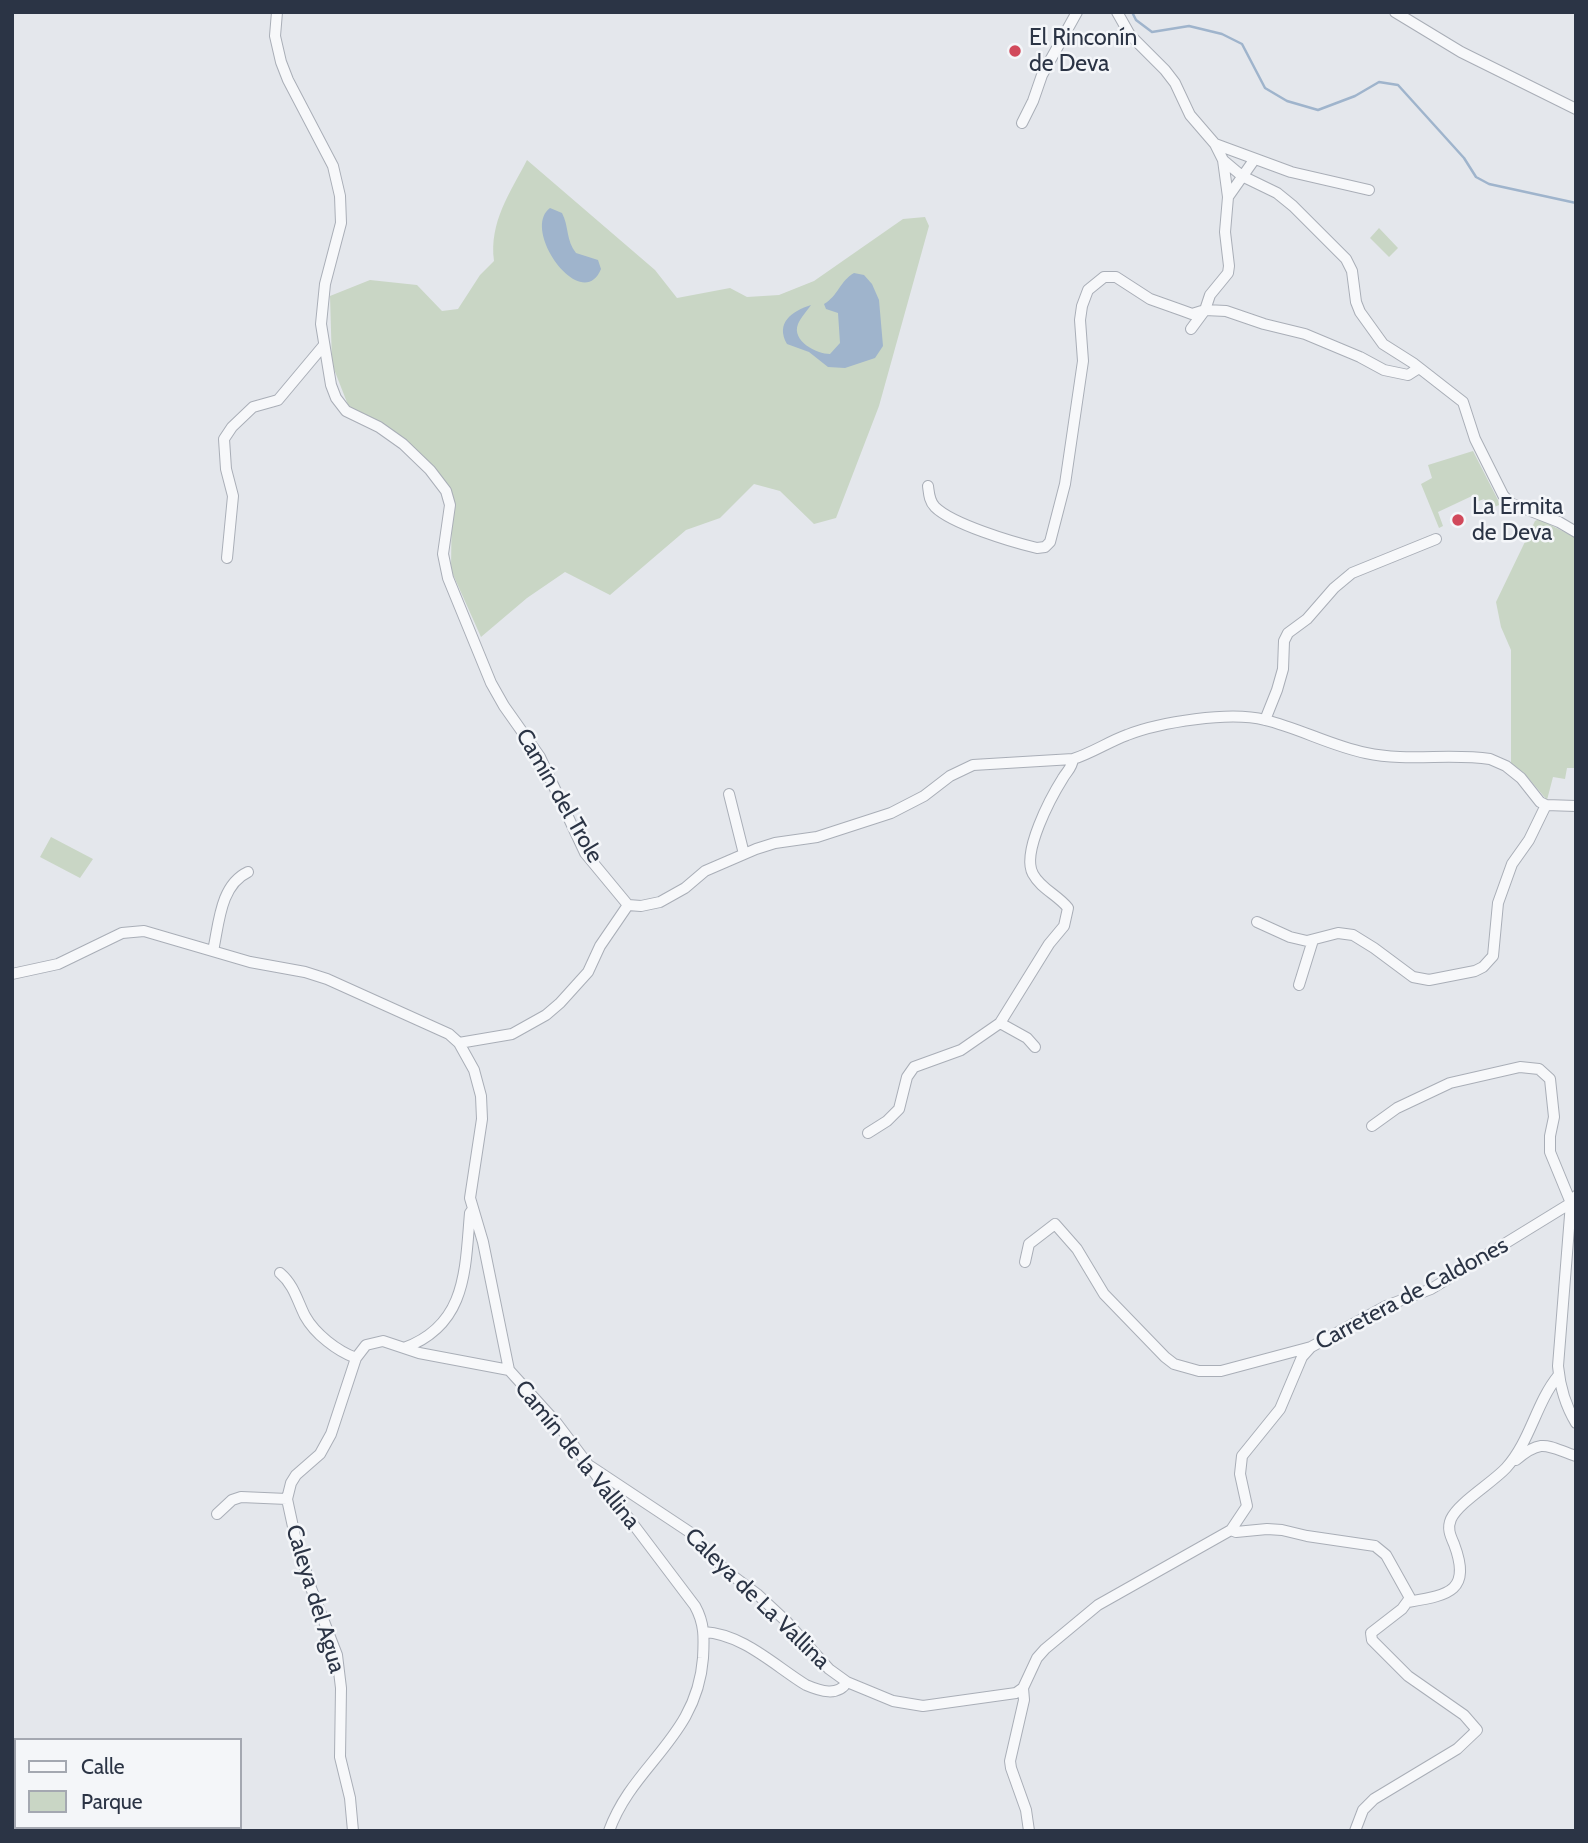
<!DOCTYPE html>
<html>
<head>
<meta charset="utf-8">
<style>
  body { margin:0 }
  #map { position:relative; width:1588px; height:1843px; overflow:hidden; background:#e4e7ec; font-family:Cabin,sans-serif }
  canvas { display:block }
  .frame { position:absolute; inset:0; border:14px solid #2b3445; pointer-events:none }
  .legend { position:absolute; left:14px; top:1738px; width:228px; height:91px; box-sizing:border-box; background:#f4f6f9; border:2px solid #a4a8b1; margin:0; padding:9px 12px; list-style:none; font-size:21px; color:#2b3445 }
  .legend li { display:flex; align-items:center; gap:14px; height:35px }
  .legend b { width:35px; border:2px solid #a4a8b1 }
</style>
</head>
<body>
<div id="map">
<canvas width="1588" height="1843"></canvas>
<div class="frame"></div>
<ul class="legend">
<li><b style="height:9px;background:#f7f8fa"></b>Calle</li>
<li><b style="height:19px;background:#c9d6c5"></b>Parque</li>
</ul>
</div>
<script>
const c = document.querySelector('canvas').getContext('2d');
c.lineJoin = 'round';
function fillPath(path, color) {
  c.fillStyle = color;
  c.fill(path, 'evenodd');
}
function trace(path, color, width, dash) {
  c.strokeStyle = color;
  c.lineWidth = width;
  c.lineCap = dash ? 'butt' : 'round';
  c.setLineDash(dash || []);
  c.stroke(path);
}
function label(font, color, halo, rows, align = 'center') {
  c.font = font + ' Cabin,sans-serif';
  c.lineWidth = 5;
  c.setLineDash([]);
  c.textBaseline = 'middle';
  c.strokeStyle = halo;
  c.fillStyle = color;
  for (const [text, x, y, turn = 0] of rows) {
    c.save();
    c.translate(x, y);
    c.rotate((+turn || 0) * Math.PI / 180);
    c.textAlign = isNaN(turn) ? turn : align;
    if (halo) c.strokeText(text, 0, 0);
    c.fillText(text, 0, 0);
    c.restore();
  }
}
fillPath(new Path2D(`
  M527,160l128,110 22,28 53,-10 17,9 32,-2 35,-14 89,-62 22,-2 4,9 -50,180 -43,112 -22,6 -34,-33 -26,-7 -34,34 -34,12 -76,65 -45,-23 -38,26 -46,39 -30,-67 1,-78 -42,-42 -62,-45 -16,-41 -2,-68 40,-16 47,5 25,26 16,-2 22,-34 14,-14c-5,-39 16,-68 33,-101z
  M1379,228l19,20 -9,9 -19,-19z
  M1473,451l25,49 1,5 -9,4 -6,-10 -8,3 -4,-6 -34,16 5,14 -4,2 -18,-44 11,-6 -4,-13z
  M1539,519l37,19v230h-9l-2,11 -12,-2 -6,23 -23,-27 -13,-10v-113l-10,-23 -5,-25 39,-81z
  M51,837l42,22 -13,19 -40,-21z`), '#c9d6c5');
fillPath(new Path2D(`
  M550,208l12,5c7,13 4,28 14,40l22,7 3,9c-19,46 -81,-39 -51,-61z
  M854,273l10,2 8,9 7,16 4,46 -8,12 -30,10 -17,-1 -19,-15 -22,-8c-12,-21 5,-33 24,-39 -4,6 -10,12 -13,19 -7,17 19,30 32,30l10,-11 -2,-30 -12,-4 -2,-5c14,-8 16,-23 30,-31z`), '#9fb4cc');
trace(new Path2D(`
  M1132,12l4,8 16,12 37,-6 33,8 20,10 23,44 22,13 31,9 37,-14 24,-14 19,3 66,73 12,19 13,7 87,19`), '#9fb4cc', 2.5);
const minor = new Path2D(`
  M277,12l-2,24 6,26 7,18 45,86 7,30 1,27 -16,61 -4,40 10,61 5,13 10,13 33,16 24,17 27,26 16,21 4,14 -7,49 5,24 43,105 13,23 36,51 45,96 43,52
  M1117,12l13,23 35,35 10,13 15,32 25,29 8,16 19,16 35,17 16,13 53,53 6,12 4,31 4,10 23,32 30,19 50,39 12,37 28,56 7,8 49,19 17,10
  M1395,12l66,40 115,57
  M1022,123l11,-22 9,-26 35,-63
  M1215,144l76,28 78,18
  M1228,197l26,-37
  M1191,329l14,-19 5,-15 18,-22 1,-7 -4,-34 3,-35 -5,-37
  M928,486c1,7 1,15 7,21 17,17 77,35 102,41l8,-1 5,-5 15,-58 18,-123 -3,-41 2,-14 6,-16 16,-13h12l34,22 31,11 11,4 13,-4 21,1 38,13 41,10 55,23 24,13 24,5 11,-7
  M227,558l6,-62 -7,-27 -2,-30 8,-12 21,-20 25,-7 46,-55
  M1265,720l12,-30 6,-21 1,-28 4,-8 19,-14 27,-31 18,-15 84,-34
  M729,794l15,60
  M628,905l13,1 19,-4 25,-14 20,-17 51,-22 19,-6 42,-6 74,-24 33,-17 26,-20 23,-11 100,-6c19,-6 35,-17 54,-24 33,-13 103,-24 138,-15 34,8 66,26 101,33 41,9 83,0 124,6l16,7 15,12 19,24 6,3 30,1
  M1257,922l33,15 17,4 31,-8 15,2 21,13 39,29 16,3 46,-9 8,-4 10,-11 5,-53 14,-39 17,-24 17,-35
  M213,951c6,-27 7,-66 35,-79
  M12,974l46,-10 64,-31 22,-2 106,31 55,10 22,7 122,55 10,9 53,-9 34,-19 14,-12 28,-31 12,-26 28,-41
  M1299,985l14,-45
  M1000,1023l27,15 8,9
  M459,1043l15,27 7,26 1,23 -12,79 13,44 26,128 47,52 139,184c10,18 9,33 8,52 -6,80 -70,106 -94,173
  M1372,1126l25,-18 53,-25 70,-16 19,2 11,10 4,38 -4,19v16l21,51 -13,163c2,21 7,39 18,57
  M868,1133l19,-12 12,-12 8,-32 7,-10 47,-17 39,-27 49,-79 15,-18 4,-18c-10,-13 -27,-19 -35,-34 -12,-21 18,-77 30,-96 4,-7 9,-10 10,-19
  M1025,1262l4,-18 26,-20 22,25 27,45 61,63 9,7 25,7h22l90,-24
  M280,1273c14,12 17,27 25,43 10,18 32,35 51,42
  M404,1348c63,-23 61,-78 66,-135l3,-4
  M1516,1460c27,-23 32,-13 60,-4
  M590,1466l101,67 34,37 32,24 30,28 42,47 18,13 46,19 30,5 93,-13 7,-5
  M217,1514l15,-14 9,-3 46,2
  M1231,1530l5,2 31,-3 15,1 25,6 68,10 11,9 24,43 -8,11 -31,24 1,7 36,36 56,39 13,15 -20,19 -83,50 -11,11 -8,21
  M1408,1602c40,-7 64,-10 46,-58 -4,-9 -7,-16 -3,-25 7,-16 41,-36 55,-51 24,-26 30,-65 52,-92
  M704,1632c39,2 71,34 102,53 14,6 32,12 41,-3
  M12,1795l4,-2
  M353,1831l-3,-33 -10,-41 1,-69 -4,-33 -26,-67 -16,-52 -8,-37 4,-16 5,-8 24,-21 11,-20 25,-76 10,-13 17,-4 36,12 90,17
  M1029,1831l-3,-21 -15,-42 -1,-7 14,-61 -1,-12 14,-30 8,-9 53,-44 133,-75 16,-24 -7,-32 2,-18 38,-47 22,-52 9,-10 75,-41 45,-17 140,-86 5,-7`);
trace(minor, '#a9aeb7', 12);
trace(minor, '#f7f8fa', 10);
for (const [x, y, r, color] of [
  [1015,51,7,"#d1495b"],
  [1458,520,7,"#d1495b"]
]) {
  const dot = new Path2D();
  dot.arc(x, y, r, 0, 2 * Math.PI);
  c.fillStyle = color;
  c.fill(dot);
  trace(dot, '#f4f6f9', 2.5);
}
label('23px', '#2b3445', '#f4f6f9', [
  ["El Rinconín",1029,38],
  ["de Deva",1029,64],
  ["La Ermita",1472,507],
  ["de Deva",1472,533]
], 'left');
label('23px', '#2b3445', '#f4f6f9', [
  ["Camín del Trole",559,796,60],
  ["Carretera de Caldones",1412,1294,-28],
  ["Camín de la Vallina",577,1455,51],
  ["Caleya del Agua",315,1599,73],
  ["Caleya de La Vallina",757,1599,44]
]);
</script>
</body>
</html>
